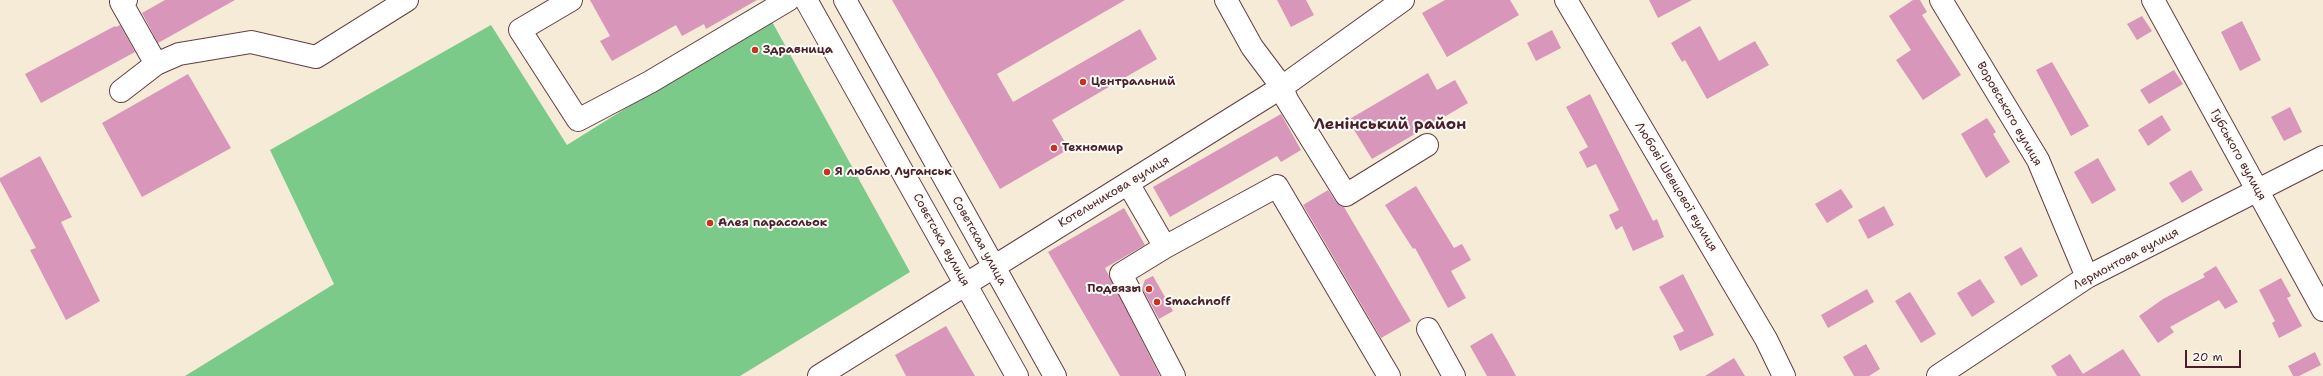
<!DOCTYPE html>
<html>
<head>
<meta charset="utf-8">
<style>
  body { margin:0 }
  #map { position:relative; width:2323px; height:376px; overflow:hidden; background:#f5ebd6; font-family:"Shantell Sans",sans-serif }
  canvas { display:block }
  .scale { position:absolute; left:2185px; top:350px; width:56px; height:18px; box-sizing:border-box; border:2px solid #4a1f2b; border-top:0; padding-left:5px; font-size:12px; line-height:14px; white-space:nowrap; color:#4a1f2b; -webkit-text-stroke:3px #fdfcf7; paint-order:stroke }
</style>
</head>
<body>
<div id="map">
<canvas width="2323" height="376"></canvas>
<div class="scale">20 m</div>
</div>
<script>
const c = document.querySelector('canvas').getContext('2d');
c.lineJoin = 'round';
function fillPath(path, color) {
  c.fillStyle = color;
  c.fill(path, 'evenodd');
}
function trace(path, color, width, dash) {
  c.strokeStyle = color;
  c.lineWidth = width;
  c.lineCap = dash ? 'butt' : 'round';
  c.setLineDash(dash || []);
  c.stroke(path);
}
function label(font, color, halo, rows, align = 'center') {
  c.font = font + ' "Shantell Sans",sans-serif';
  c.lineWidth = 4;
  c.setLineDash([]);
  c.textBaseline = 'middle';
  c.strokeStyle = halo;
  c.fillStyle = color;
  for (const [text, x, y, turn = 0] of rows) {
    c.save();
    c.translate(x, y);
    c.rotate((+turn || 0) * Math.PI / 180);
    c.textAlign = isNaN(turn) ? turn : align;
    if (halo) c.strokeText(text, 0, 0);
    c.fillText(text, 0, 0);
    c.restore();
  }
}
fillPath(new Path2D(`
  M770,18l140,254 -170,104h-555l149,-92 -64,-134 221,-125 76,120z`), '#7cca89');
fillPath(new Path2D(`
  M165,0h70l-77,43 -16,-30z
  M590,0h167l-51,29 -2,-5 -22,12 -6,-11 -64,36 -12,-20 10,-5z
  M892,0h233l-128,74 16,28 127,-73 17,30 -105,61 17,29 -69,40z
  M1277,0h29l8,15 -23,12z
  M1445,0h65l9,15 -72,42 -25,-44z
  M1649,0h43l-34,18z
  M1913,0h7l7,12 -5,3 39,60 -38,25 -27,-40 15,-10 -22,-34z
  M2142,16l10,15 -15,9 -10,-16z
  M2242,21l19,39 -21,11 -19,-39z
  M120,25l15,27 -94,51 -16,-29 90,-48 1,1z
  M1700,26l19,35 36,-20 14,24 -62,34 -22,-39 -3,2 -11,-19z
  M1552,30l9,18 -25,13 -9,-18z
  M2052,62l37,64 -18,10 -35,-66z
  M2174,70l9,14 -34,20 -9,-14z
  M1428,73l9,17 18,-10 13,23 -96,56 -24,-39z
  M188,74l43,74 -89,49 -40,-74z
  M1590,94l63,127 4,-2 7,18 -31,14 -11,-25 -6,4 -7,-15 10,-5 -23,-46 -9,4 -8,-16 9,-5 -22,-40z
  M2290,107l12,25 -18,9 -13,-24z
  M1281,114l20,36 -20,12 -4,-6 -107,61 -17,-30z
  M2162,115l9,15 -23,16 -10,-16z
  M1987,118l9,14 -3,2 17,28 -24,16 -25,-44z
  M40,156l32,61 -11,5 39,79 -34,19 -36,-70 6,-2 -36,-67v-3z
  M2098,158l18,32 -24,14 -18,-32z
  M2191,170l12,20 -21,13 -13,-20z
  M1416,186l38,62 8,-4 9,16 -20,11 15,27 -18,10 -33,-60 -2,1 -28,-44z
  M1841,189l12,18 -26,16 -12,-19z
  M1328,190l8,12 8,5 67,114 -30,17 -78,-133z
  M1884,206l10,19 -26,14 -10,-19z
  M1124,208l21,37 -40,23 55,108h-40l-72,-124z
  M2021,247l17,29 -17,10 -17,-29z
  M2216,266l22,36 -13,7 -6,-9 -49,27 4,5 -16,11 -19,-27 24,-17 42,-22 -2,-3z
  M1683,274l31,61 -34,16 -7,-15 11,-5 -25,-44z
  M1153,276l20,35 -14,8 -17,-31 3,-8z
  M2281,278l10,18 -4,2 15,28 -23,12 -7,-15 3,-2 -16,-31z
  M1980,279l15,23 -23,15 -15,-24z
  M1867,289l7,13 -46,26 -7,-13z
  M1910,292l26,42 -15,9 -26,-42z
  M946,326l29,50h-69l-11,-21z
  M1492,333l16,28 8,15h-29l-17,-30z
  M1866,344l14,25 -11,7h-15l-11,-19z
  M2123,349l18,27h-84l-6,-10 19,-12 13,20z
  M2315,352l6,13 -22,11h-6l-5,-10z
  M1734,358l11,18h-40z`), '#d996bb');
const minor = new Path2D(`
  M126,0l-5,2 35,62
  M571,0l-51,30 58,90 72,-38 138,-82
  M1226,0l26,47 30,40 5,13 59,95 81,-50
  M1566,0l200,339 18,37
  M1941,0l97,160 49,117
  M2153,0l170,310
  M121,91l35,-27 23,-10 72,-12 65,15 91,-57
  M1129,185l36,62
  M1428,329l26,47
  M819,376l463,-289 121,-87
  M1174,376l-53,-102 44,-27 112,-61 112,190
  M1938,376l149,-99 236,-120`);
const major = new Path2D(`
  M806,0l211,376
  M845,0l210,376`);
trace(minor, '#643e45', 24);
trace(major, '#643e45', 24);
trace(minor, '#fff', 22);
trace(major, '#fff', 22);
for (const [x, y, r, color] of [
  [755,50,4,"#c8321e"],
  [1083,82,4,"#c8321e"],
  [1054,148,4,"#c8321e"],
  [827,172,4,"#c8321e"],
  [710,223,4,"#c8321e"],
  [1149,289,4,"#c8321e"],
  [1157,302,4,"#c8321e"]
]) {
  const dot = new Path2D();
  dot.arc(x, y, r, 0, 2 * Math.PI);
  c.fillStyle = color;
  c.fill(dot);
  trace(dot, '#fdfcf7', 1.5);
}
label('bold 12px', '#4a1f2b', '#fdfcf7', [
  ["Здравница",763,50],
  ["Центральний",1091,82],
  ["Техномир",1062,148],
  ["Я люблю Луганськ",835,172],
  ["Алея парасольок",718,223],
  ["Подвязы",1141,289,"right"],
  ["Smachnoff",1165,302]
], 'left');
label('12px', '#4a1f2b', '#fdfcf7', [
  ["Воровського вулиця",2009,114,60],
  ["Губського вулиця",2238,155,61],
  ["Любові Шевцової вулиця",1676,187,59],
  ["Котельникова вулиця",1114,192,-31],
  ["Совєтська вулиця",941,240,61],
  ["Советская улица",979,241,61],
  ["Лермонтова вулиця",2126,259,-28]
]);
label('bold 16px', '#4a1f2b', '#fdfcf7', [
  ["Ленінський район",1390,125]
]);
</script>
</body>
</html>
